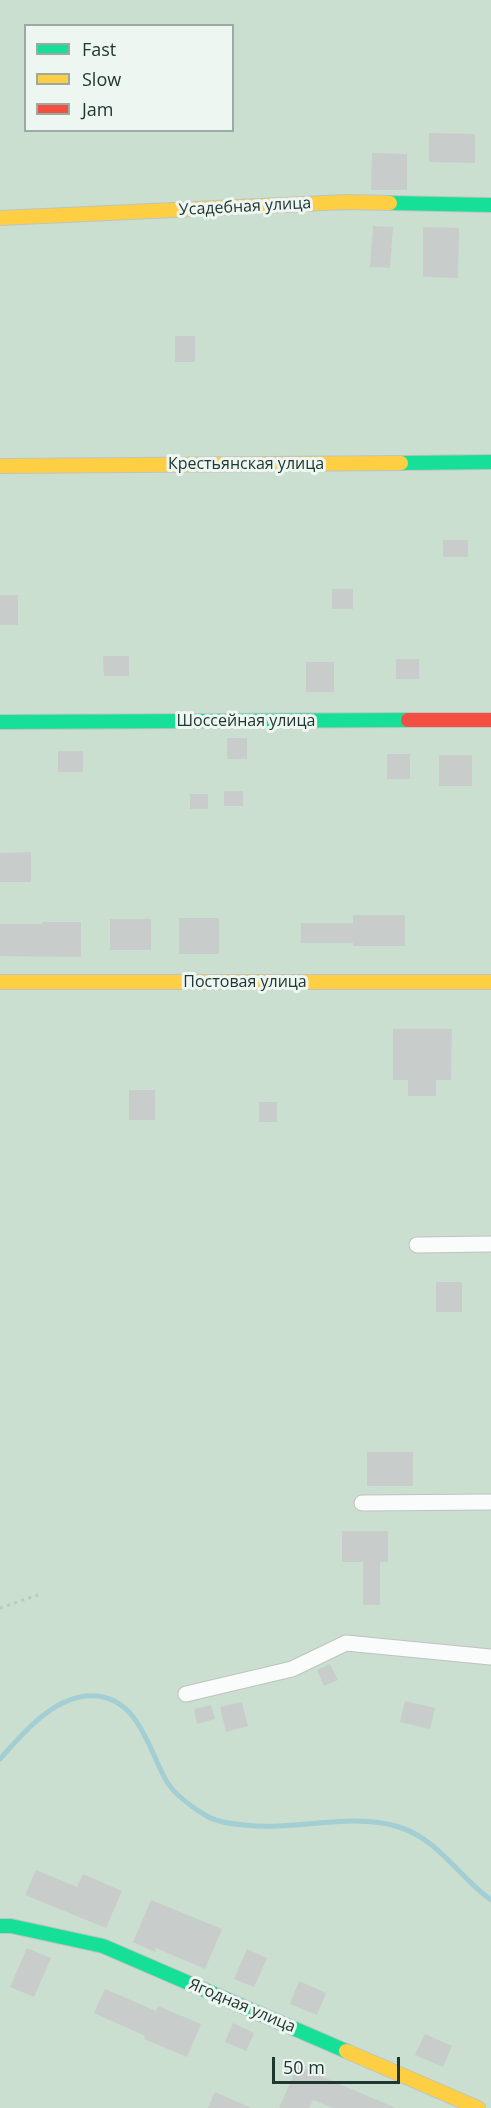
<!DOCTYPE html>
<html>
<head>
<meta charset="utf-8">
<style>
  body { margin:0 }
  #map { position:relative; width:491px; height:2108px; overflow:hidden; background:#e1e6e4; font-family:"Open Sans",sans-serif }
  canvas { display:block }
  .legend { position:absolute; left:24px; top:24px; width:210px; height:108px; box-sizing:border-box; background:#eef6f2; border:2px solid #9caaa5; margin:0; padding:8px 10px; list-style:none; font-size:18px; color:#203731 }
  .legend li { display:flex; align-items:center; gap:12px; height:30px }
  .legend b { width:30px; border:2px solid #9caaa5 }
  .scale { position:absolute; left:272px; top:2057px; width:128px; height:27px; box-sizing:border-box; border:3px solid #203731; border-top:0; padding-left:8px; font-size:18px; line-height:21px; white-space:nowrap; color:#203731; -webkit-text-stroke:4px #eef6f2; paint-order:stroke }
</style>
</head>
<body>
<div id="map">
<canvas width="491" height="2108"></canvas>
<ul class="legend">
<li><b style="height:8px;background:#16e098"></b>Fast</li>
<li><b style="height:8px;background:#ffcf43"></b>Slow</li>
<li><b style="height:8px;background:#f24e42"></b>Jam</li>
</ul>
<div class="scale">50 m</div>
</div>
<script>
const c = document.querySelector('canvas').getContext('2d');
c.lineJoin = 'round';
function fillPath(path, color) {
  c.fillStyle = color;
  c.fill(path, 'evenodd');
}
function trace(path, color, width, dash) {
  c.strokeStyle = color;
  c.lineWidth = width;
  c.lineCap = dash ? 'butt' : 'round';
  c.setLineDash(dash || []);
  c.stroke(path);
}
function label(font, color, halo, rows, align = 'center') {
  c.font = font + ' "Open Sans",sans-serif';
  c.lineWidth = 6;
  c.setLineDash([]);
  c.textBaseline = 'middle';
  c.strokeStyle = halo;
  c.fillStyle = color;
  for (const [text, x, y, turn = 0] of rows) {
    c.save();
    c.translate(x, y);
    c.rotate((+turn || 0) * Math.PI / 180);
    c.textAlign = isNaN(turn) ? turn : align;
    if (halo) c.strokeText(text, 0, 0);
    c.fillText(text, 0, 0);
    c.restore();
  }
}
fillPath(new Path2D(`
  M0,0h491v2108h-491zM26,26h206v104h-206z`), '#cadfd0');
trace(new Path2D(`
  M0,1759c23,-26 56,-66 96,-63 43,3 53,55 71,86 9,14 25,25 38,33 11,7 27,9 40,10 50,6 105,-13 154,2 39,12 60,50 92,73`), '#a3ced3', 5);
fillPath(new Path2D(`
  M429,133l46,1v29l-46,-1z
  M372,153l35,1v36h-36z
  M373,226l20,1 -3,41 -20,-1z
  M423,227l36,1 -1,50 -35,-1z
  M175,336h20v26h-20z
  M443,540h25v17h-25z
  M332,589h21v20h-21z
  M0,595h18v30h-18z
  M103,656h26v20h-25z
  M396,659h23v20h-23z
  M306,662h28v30h-28z
  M227,738h20v21h-20z
  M58,751h25v21h-25z
  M387,754h23v25h-23z
  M439,755h33v31h-33z
  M224,791h19v15h-19z
  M190,794h18v15h-18z
  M31,852v30h-31v-29z
  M353,915h52v31h-52v-3h-52v-20h52z
  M179,918h40v36h-40z
  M110,919h41v31h-41z
  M42,922h39v35l-81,-1v-32h42z
  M393,1029h59l-1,51h-15v16h-28v-16h-15z
  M129,1090h26v30h-26z
  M259,1102h18v20h-18z
  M436,1282h26v30h-26z
  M367,1452h46v34h-46z
  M342,1531h46v31h-8v43h-17v-43h-21z
  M330,1664l8,16 -14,6 -7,-16z
  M405,1701l30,7 -5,21 -30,-7z
  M242,1702l6,24 -22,6 -6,-25z
  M211,1705l4,14 -18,5 -3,-15z
  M36,1870l41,17 6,-13 39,17 -16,37 -81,-33z
  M151,1900l71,29 -17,40 -49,-21 -1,4 -22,-10z
  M27,1948l24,10 -17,39 -24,-10z
  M247,1949l20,9 -13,29 -20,-8z
  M299,1981l27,12 -9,22 -27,-11z
  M105,1989l51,22 2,-5 43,18 -14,33 -43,-18 1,-3 -51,-23z
  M233,2023l21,10 -8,18 -21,-9z
  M425,2034l27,12 -9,21 -28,-12z
  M298,2065l25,12 73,31h-63l-20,-8 -4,8h-30z
  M215,2092l36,16h-43z`), '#c8cdcb');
const street = new Path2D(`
  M417,1245l74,-1
  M362,1503l129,-1
  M186,1694l106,-25 54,-26 145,14`);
const fast = new Path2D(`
  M390,203l101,2
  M401,463l90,-1
  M0,722l408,-2
  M0,1926h11l92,20 243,105`);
const slow = new Path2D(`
  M0,218l347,-16 43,1
  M0,466l401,-3
  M0,982h491
  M346,2051l132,57`);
const jam = new Path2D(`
  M408,720h83`);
trace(street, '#bec3c1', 17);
trace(fast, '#bdc4c1', 16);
trace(slow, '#bdc4c1', 16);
trace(jam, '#bdc4c1', 16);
trace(new Path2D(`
  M0,1608l38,-13`), '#bfc6c4', 3, [3, 4.5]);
trace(street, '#fafbfb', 15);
trace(fast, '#16e098', 14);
trace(slow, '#ffcf43', 14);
trace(jam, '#f24e42', 14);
label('16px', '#203731', '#eef6f2', [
  ["Усадебная улица",245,207,-3],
  ["Крестьянская улица",246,464],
  ["Шоссейная улица",246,721],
  ["Постовая улица",245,982],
  ["Ягодная улица",242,2006,23]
]);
</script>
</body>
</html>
